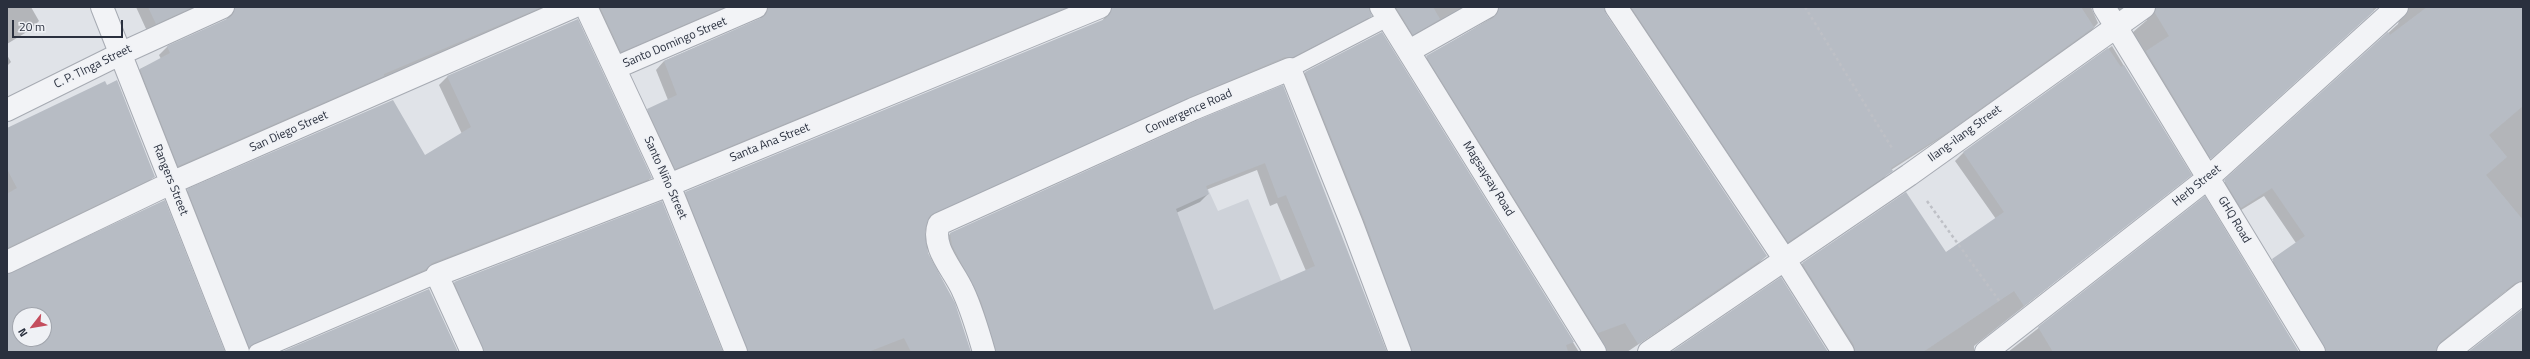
<!DOCTYPE html>
<html>
<head>
<meta charset="utf-8">
<style>
  body { margin:0 }
  #map { position:relative; width:2530px; height:359px; overflow:hidden; background:#e0e3e8; font-family:"Titillium Web",sans-serif }
  canvas { display:block }
  .frame { position:absolute; inset:0; border:8px solid #2a303e; pointer-events:none }
  .north { position:absolute; left:12px; top:307px; width:40px; height:40px; box-sizing:border-box; background:#eff1f5; border:1px solid #a0a4ac; border-radius:50%; rotate:239deg; font-size:11px; font-weight:700; line-height:16px; text-align:center; color:#2a303e }
  .north::after { content:''; display:block; margin:auto; width:14px; height:18px; background:#c44d5d; clip-path:polygon(50% 0,100% 100%,50% 72%,0 100%) }
  .scale { position:absolute; left:12px; top:20px; width:111px; height:18px; box-sizing:border-box; border:2px solid #2a303e; border-top:0; padding-left:5px; font-size:12px; line-height:14px; white-space:nowrap; color:#2a303e; -webkit-text-stroke:3px #eff1f5; paint-order:stroke }
</style>
</head>
<body>
<div id="map">
<canvas width="2530" height="359"></canvas>
<div class="frame"></div>
<div class="north">N</div>
<div class="scale">20 m</div>
</div>
<script>
const c = document.querySelector('canvas').getContext('2d');
c.lineJoin = 'round';
function fillPath(path, color) {
  c.fillStyle = color;
  c.fill(path, 'evenodd');
}
function trace(path, color, width, dash) {
  c.strokeStyle = color;
  c.lineWidth = width;
  c.lineCap = dash ? 'butt' : 'round';
  c.setLineDash(dash || []);
  c.stroke(path);
}
function label(font, color, halo, rows, align = 'center') {
  c.font = font + ' "Titillium Web",sans-serif';
  c.lineWidth = 3;
  c.setLineDash([]);
  c.textBaseline = 'middle';
  c.strokeStyle = halo;
  c.fillStyle = color;
  for (const [text, x, y, turn = 0] of rows) {
    c.save();
    c.translate(x, y);
    c.rotate((+turn || 0) * Math.PI / 180);
    c.textAlign = isNaN(turn) ? turn : align;
    if (halo) c.strokeText(text, 0, 0);
    c.fillText(text, 0, 0);
    c.restore();
  }
}
fillPath(new Path2D(`
  M1208,189l10,22 30,-12 62,153h-91l-59,-144z`), '#ced2d9');
fillPath(new Path2D(`
  M7,7h24l8,14 -9,9 -23,14z
  M136,7h65l-54,24z
  M223,7h327l-171,73 -4,4 -205,90 -38,-96 8,-9 21,-10 -2,-4 8,-8 58,-26 3,-4z
  M586,7h148l-122,52z
  M756,7h321l-410,169 -27,-58 8,-8 20,-10 -12,-30 8,-9 94,-40 3,-3 -2,-8z
  M1100,7h267l4,9 -9,8 -78,41 -105,40 -252,116 -3,12 4,22 42,97h-232l-60,-151 8,-8 416,-172 3,-4z
  M1382,7h88l-66,35z
  M1486,7h118l1,7 161,242 -8,8 -131,88h-30l-179,-287 9,-8 63,-38v-10z
  M1617,7h474l7,16 -8,9 -151,107 -48,31 -8,9 -103,71z
  M2104,7h22l-15,9z
  M2145,7h233l-176,159 -77,-127 22,-19z
  M2396,7h127v285l-4,-3 -13,2 -71,57v4h-119l-51,-84 31,-25 -32,-47 -31,19 -16,-26 181,-165 3,-11z
  M577,20l74,158 -9,8 -219,86 -6,5 -171,75 -67,-153 9,-9 236,-33 38,-23 -23,-49 8,-8z
  M1381,33l198,319h-177l-105,-271 8,-8z
  M2112,46l78,129 -216,171v6h-129l-51,-80 8,-8 104,-70 39,59 51,-34 -41,-58 8,-8z
  M7,55l4,7 -4,4z
  M1283,87l103,265h-400l-44,-110 8,-8zM1257,170l13,36 7,-3 29,68 -93,40 -37,-98 24,-11 8,-8 -2,-4z
  M7,126l1,2 146,48 -8,9 -139,67z
  M2204,198l94,154h-290z
  M454,283l267,69h-247l-28,-61z`), '#0003');
fillPath(new Path2D(`
  M148,7h45l-37,17z
  M235,7h307l-158,67v2l-206,90 -38,-97 30,-16 -3,-7 62,-28 4,-4z
  M600,7h125l-104,45z
  M768,7h299l-392,162 -28,-60 30,-14 -13,-34 97,-43 5,-4z
  M1112,7h257l3,9 -79,41h-8l-97,41 -258,118 -5,17 3,20 27,50 16,49h-60l-7,-14 -36,14h-120l-63,-160 420,-173 5,-5z
  M1396,7h37l7,12 -27,16z
  M1499,7h105l2,7 161,242 -129,88 -13,-21 -27,10 -172,-277 67,-38z
  M1631,7h450l13,20 -146,105 -57,36 2,3 -105,71z
  M2156,7h216l2,4 -163,148 -65,-108 23,-15 -14,-23z
  M2427,7h96v99l-34,29 18,22 -21,18 37,45v61l-8,2 -75,59 -4,10h-110l-54,-93 33,-23 -33,-48 -31,20 -17,-28 164,-148 2,3z
  M578,19l74,159 -220,85 -6,6 -177,78 -62,-158 206,-89 32,55 46,-28 -24,-51z
  M1382,32l192,310 -8,3 2,7h-156l-48,-133 -59,-147z
  M2108,48l13,19 3,-2 68,110 -168,131 -10,-15 -91,61h-68l-1,-7 -52,-82 104,-71 40,60 58,-40 -41,-60z
  M117,80l38,97 -148,71v-54l10,-6 -10,-19v-41l98,-47 2,4z
  M1283,85l104,267h-391l-15,-51 -29,-56 -2,-12 248,-113zM1265,163l13,35 8,-3 29,71 -101,44 -38,-101 33,-15 -3,-8z
  M2205,196l94,156h-246l-15,-25z
  M165,200l60,152h-218v-78zM20,315h24v24h-24z
  M662,201l61,151h-239l-30,-70z
  M1781,277l47,75h-157z
  M429,289l29,63h-177z
  M2523,309v43h-55z`), '#b7bcc4');
const service = new Path2D(`
  M1290,69l98,-51
  M257,352l180,-77`);
const minor = new Path2D(`
  M102,7l136,345
  M586,7l83,178 67,167
  M1616,7l169,253 58,92
  M2104,7l210,345
  M1409,51l78,-44
  M615,68l141,-61
  M7,110l113,-56 103,-47
  M7,262l164,-79 402,-176
  M472,352l-35,-77 232,-90 431,-178
  M984,352c-6,-21 -12,-42 -21,-61 -9,-21 -33,-44 -24,-67l254,-115 97,-40 62,155 48,128
  M1649,352l260,-177 235,-168
  M1986,352l222,-174 189,-171
  M2448,352l75,-59`);
const tertiary = new Path2D(`
  M1381,7l214,345`);
trace(service, '#a6aab2', 18);
trace(minor, '#a6aab2', 24);
trace(tertiary, '#a6aab2', 24);
trace(new Path2D(`
  M1805,7l87,141
  M1927,201l73,101`), '#bec0c6', 2.5, [3, 3]);
trace(service, '#f2f3f6', 16);
trace(minor, '#f2f3f6', 22);
trace(tertiary, '#f2f3f6', 22);
label('12px', '#2a303e', '#eff1f5', [
  ["Santo Domingo Street",675,43,-23],
  ["C. P. TInga Street",93,67,-26],
  ["Convergence Road",1189,112,-24],
  ["San Diego Street",289,132,-24],
  ["Ilang-ilang Street",1965,134,-36],
  ["Santa Ana Street",770,143,-22],
  ["Santo Niño Street",665,178,66],
  ["Magsaysay Road",1488,179,58],
  ["Rangers Street",170,180,68],
  ["Herb Street",2197,186,-39],
  ["GHQ Road",2234,220,59]
]);
</script>
</body>
</html>
